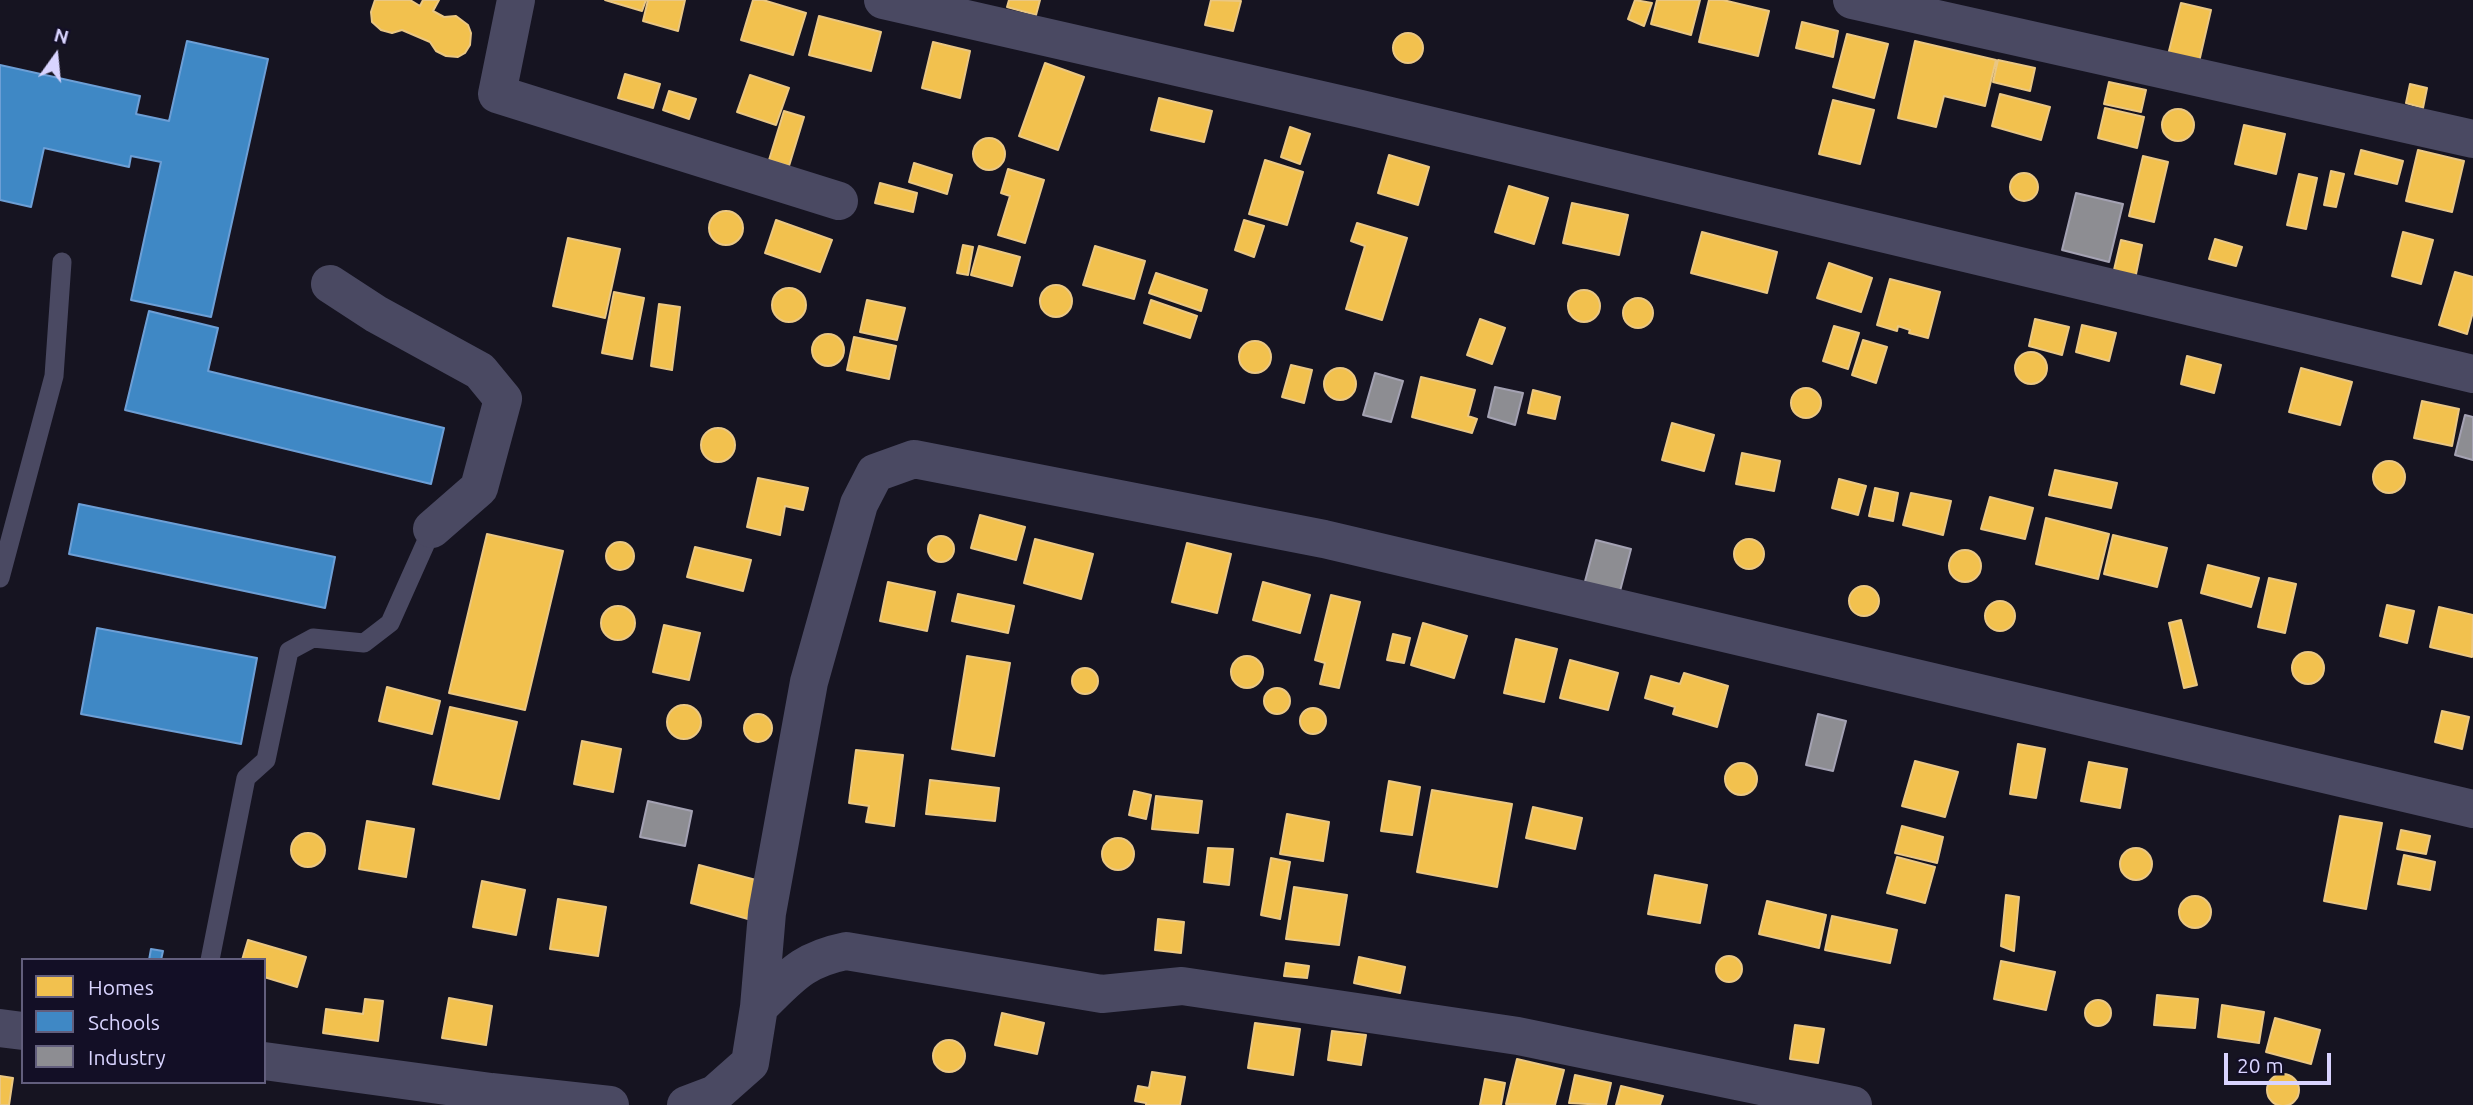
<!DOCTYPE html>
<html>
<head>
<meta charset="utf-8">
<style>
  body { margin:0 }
  #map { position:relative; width:2473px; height:1105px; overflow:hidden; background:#161421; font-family:Ubuntu,sans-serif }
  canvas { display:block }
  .legend { position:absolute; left:21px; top:958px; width:245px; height:126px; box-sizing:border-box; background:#130f26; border:2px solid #625e7d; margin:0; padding:9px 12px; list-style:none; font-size:21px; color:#d9d4ff }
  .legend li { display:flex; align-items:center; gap:14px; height:35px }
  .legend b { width:35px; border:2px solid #625e7d }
  .north { position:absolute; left:21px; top:21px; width:70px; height:70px; -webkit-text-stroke:5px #130f26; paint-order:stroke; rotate:15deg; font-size:19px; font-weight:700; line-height:28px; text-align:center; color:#d9d4ff }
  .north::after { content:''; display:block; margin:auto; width:24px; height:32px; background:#d9d4ff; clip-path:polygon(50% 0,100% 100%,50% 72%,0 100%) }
  .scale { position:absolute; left:2224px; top:1053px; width:107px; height:32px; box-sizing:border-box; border:4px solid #d9d4ff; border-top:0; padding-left:9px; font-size:21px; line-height:24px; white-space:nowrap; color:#d9d4ff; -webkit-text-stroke:5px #130f26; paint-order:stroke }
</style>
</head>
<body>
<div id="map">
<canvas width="2473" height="1105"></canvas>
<ul class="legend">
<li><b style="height:19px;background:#f2c14e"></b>Homes</li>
<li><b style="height:19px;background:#3f88c5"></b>Schools</li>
<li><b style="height:19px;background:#8d8d92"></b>Industry</li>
</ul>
<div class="north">N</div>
<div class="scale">20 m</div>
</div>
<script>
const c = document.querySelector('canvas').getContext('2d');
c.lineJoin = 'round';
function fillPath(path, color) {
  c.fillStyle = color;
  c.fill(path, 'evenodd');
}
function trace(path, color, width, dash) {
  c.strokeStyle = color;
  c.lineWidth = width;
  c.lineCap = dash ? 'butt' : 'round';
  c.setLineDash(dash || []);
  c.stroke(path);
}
const homes = new Path2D(`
  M375,0h35l10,6 3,-6h16l-6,11 11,6 12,-1 12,9 3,8 -1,12 -5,8 -7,4 -12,-1 -10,-5 -6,-9 -28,-12 -10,3 -11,-3 -9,-8 -1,-10z
  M605,0h41l-4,11z
  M648,0h37l-7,31 -35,-10z
  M753,0h10l43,13 -13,42 -52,-15z
  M1009,0h31l-4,15 -29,-8z
  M1211,0l30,1 -8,30 -28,-6z
  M1635,0l17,3 -8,23 -16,-7z
  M1657,0h43l-9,35 -40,-11z
  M1709,0h14l46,11 -11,45 -59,-14z
  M2181,3l30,7 -12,52 -31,-7z
  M819,16l62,16 -10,39 -62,-16z
  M1802,22l36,9 -5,26 -37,-9z
  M1393 48a15 15 0 1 1 30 0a15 15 0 1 1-30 0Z
  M1847,34l41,10 -14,54 -41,-11z
  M1915,41l81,19 -11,46 -41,-10 -8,31 -38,-9z
  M933,42l37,9 -10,47 -38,-10z
  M1998,60l37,8 -5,23 -37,-9z
  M1045,63l39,14 -26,73 -39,-14z
  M625,74l35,10 -7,24 -35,-10z
  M750,75l39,13 -13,37 -39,-13z
  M2109,82l37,8 -5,22 -37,-8z
  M2410,84l17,4 -4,20 -17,-5z
  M669,91l27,8 -7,20 -26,-9z
  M2000,94l50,13 -9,33 -49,-14z
  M1159,98l53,13 -8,31 -53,-12z
  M1833,100l41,10 -14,54 -41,-10z
  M2105,108l39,9 -7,31 -39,-10z
  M2162 125a16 16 0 1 1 32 0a16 16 0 1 1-32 0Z
  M784,111l20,6 -15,49 -20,-6z
  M2244,125l41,9 -9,40 -41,-10z
  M1290,127l20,7 -10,30 -19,-7z
  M973 154a16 16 0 1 1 32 0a16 16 0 1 1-32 0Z
  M2361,150l42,11 -6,23 -42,-10z
  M2418,150l46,11 -12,51 -46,-11z
  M1389,155l40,12 -11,38 -40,-12z
  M2143,156l25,6 -14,60 -25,-6z
  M1265,160l38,12 -16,53 -38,-11z
  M914,163l38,12 -5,19 -38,-12z
  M1008,169l36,11 -19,63 -27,-8 12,-39 -9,-3z
  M2331,171l13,3 -8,33 -12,-2z
  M2010 187a14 14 0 1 1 28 0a14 14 0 1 1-28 0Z
  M2299,174l18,4 -11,51 -19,-4z
  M880,183l37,10 -4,19 -38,-9z
  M1509,186l39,12 -14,46 -39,-12z
  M1572,203l56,12 -9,40 -56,-12z
  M709 228a17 17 0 1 1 34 0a17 17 0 1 1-34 0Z
  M776,220l56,20 -12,32 -55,-19z
  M1244,220l20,6 -10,31 -19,-7z
  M1357,223l50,15 -25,82 -36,-11 19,-63 -14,-5z
  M1702,232l75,20 -10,41 -76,-20z
  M2403,232l30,8 -12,44 -29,-8z
  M568,238l52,11 -15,69 -52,-12z
  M2215,239l27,8 -6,19 -27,-7z
  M2121,240l21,5 -7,34 -22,-5z
  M963,245l10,2 -5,28 -11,-2z
  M979,246l41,11 -8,29 -41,-11z
  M1095,246l50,15 -11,38 -51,-14z
  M1829,263l43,15 -11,34 -44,-14z
  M2455,272l18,5v35l-6,22 -28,-9z
  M1156,273l51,17 -6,21 -52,-18z
  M1890,279l50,13 -12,46 -19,-5 1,-3 -12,-4 -1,5 -20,-6z
  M1040 301a16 16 0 1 1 32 0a16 16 0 1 1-32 0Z
  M772 305a17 17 0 1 1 34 0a17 17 0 1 1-34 0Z
  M1568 306a16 16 0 1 1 32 0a16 16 0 1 1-32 0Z
  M614,292l30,6 -12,61 -30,-6z
  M1623 313a15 15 0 1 1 30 0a15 15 0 1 1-30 0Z
  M867,300l38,8 -8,32 -37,-8z
  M1151,300l46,16 -7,22 -46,-15z
  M659,304l21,3 -8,63 -21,-4z
  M1480,319l25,9 -13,36 -25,-9z
  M2035,319l34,8 -7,28 -33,-9z
  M2082,325l34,8 -7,28 -33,-9z
  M1834,326l25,7 -11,36 -25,-8z
  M812 350a16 16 0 1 1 32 0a16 16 0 1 1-32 0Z
  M854,337l42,9 -7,33 -42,-9z
  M1863,340l24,7 -11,36 -24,-8z
  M1239 357a16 16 0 1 1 32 0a16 16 0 1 1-32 0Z
  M2015 368a16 16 0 1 1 32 0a16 16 0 1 1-32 0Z
  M2187,356l34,9 -7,28 -33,-9z
  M1291,365l21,5 -8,33 -22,-6z
  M1324 384a16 16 0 1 1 32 0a16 16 0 1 1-32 0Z
  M2301,368l51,14 -12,43 -51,-13z
  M1421,377l54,13 -7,26 9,3 -5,14 -60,-16z
  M1791 403a15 15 0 1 1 30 0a15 15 0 1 1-30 0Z
  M1533,390l27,7 -5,22 -27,-6z
  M2422,401l37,8 -7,37 -38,-8z
  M1672,423l42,12 -10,36 -42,-11z
  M701 445a17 17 0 1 1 34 0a17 17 0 1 1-34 0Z
  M1742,453l38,8 -6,30 -38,-7z
  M2373 477a16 16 0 1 1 32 0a16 16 0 1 1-32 0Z
  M2055,470l62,13 -6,25 -62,-13z
  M758,478l50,10 -5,22 -18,-4 -5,29 -33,-8z
  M1839,479l27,7 -8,29 -26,-7z
  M1875,488l23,5 -5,28 -24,-5z
  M1911,493l40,8 -8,34 -40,-10z
  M1990,497l43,11 -8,31 -44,-10z
  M980,515l45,12 -9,33 -45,-12z
  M2046,518l63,16 -11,45 -62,-15z
  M487,534l76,17 -38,159 -76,-17z
  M2113,535l54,13 -10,39 -53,-13z
  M928 549a13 13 0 1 1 26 0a13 13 0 1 1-26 0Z
  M1734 554a15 15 0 1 1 30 0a15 15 0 1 1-30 0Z
  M1035,539l58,15 -12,45 -57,-16z
  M606 556a14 14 0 1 1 28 0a14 14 0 1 1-28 0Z
  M1187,543l44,11 -14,59 -45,-11z
  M695,547l56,13 -8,31 -56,-14z
  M1949 566a16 16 0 1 1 32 0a16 16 0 1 1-32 0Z
  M2208,565l51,13 -8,29 -50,-14z
  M2269,578l27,6 -11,49 -27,-6z
  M888,582l47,10 -8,39 -47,-10z
  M1263,582l47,13 -10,38 -47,-13z
  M1849 601a15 15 0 1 1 30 0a15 15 0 1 1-30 0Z
  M958,594l56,12 -6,27 -56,-12z
  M1331,595l29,7 -21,86 -19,-4 5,-21 -10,-3z
  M1985 616a15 15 0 1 1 30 0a15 15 0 1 1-30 0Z
  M2387,605l27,6 -7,32 -27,-7z
  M601 623a17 17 0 1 1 34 0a17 17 0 1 1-34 0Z
  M2439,607l34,8 -1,42 -42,-10z
  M2181,620l16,65 -13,3 -15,-65z
  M1423,623l44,13 -13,42 -43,-13z
  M664,625l36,8 -11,47 -36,-8z
  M1393,634l17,4 -6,25 -17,-3z
  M1516,639l41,10 -13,53 -40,-9z
  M2292 668a16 16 0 1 1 32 0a16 16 0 1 1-32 0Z
  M1231 672a16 16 0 1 1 32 0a16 16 0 1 1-32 0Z
  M967,656l43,7 -16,93 -42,-7z
  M1570,660l48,13 -10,37 -48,-12z
  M1072 681a13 13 0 1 1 26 0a13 13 0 1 1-26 0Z
  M1684,673l44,13 -11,41 -44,-13 2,-7 -30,-9 6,-22 29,8z
  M387,687l53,14 -8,33 -53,-13z
  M1264 701a13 13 0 1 1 26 0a13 13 0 1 1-26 0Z
  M667 722a17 17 0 1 1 34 0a17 17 0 1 1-34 0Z
  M450,707l67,15 -18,77 -66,-15z
  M1300 721a13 13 0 1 1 26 0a13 13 0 1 1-26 0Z
  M2442,711l27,6 -7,32 -27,-7z
  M744 728a14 14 0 1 1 28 0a14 14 0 1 1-28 0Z
  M582,741l39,8 -8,43 -39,-8z
  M2018,744l27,5 -9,49 -26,-4z
  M856,750l47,5 -9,71 -28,-4 3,-16 -20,-3z
  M1915,761l43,11 -13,45 -43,-11z
  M2089,762l38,7 -7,39 -39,-7z
  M1725 779a16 16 0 1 1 32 0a16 16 0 1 1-32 0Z
  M930,780l69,8 -4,33 -69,-7z
  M1389,781l31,6 -8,48 -31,-4z
  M1432,790l80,14 -15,83 -80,-15z
  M1134,791l17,4 -5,24 -17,-4z
  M1156,796l46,5 -4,32 -46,-4z
  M1533,807l49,11 -7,31 -49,-11z
  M1287,814l42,8 -6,39 -43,-7z
  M2340,816l42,7 -16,86 -42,-8z
  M367,821l47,8 -8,48 -47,-8z
  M1902,826l41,11 -6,26 -42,-10z
  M2401,830l29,6 -4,18 -29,-5z
  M291 850a17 17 0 1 1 34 0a17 17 0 1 1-34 0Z
  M1102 854a16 16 0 1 1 32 0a16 16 0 1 1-32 0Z
  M2120 864a16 16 0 1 1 32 0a16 16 0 1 1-32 0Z
  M1208,848l25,1 -4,36 -25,-3z
  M2404,855l31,7 -5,28 -32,-6z
  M1897,857l38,10 -10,36 -38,-10z
  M1271,858l19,4 -10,57 -19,-4z
  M699,865l57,15 -8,39 -57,-16z
  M1655,875l52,10 -7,38 -52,-9z
  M482,881l43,9 -9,45 -43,-8z
  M1294,887l53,8 -8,50 -53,-6z
  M2006,895l13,2 -5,54 -13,-5z
  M2179 912a16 16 0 1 1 32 0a16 16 0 1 1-32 0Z
  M558,899l48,8 -8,49 -48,-7z
  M1767,901l59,14 -7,33 -60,-14z
  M1832,916l65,14 -7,33 -65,-13z
  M1158,919l26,3 -3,31 -26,-3z
  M248,940l58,17 -9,30 -33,-10v-17h-22z
  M1716 969a13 13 0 1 1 26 0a13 13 0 1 1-26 0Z
  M1359,957l46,10 -5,26 -46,-10z
  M2001,961l54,11 -9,38 -52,-11z
  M1286,963l23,3 -2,12 -23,-2z
  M2157,995l41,4 -3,29 -41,-3z
  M449,998l43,8 -6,39 -44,-7z
  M365,999l18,2 -5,40 -55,-8 3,-24 37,5z
  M2085 1013a13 13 0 1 1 26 0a13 13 0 1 1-26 0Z
  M2222,1005l42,7 -5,31 -41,-6z
  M1002,1013l42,10 -7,31 -42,-9z
  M2275,1018l45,12 -9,34 -45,-12z
  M1255,1023l45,6 -7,46 -45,-7z
  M1795,1025l29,4 -6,34 -28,-4z
  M1332,1031l34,4 -5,30 -33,-5z
  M933 1056a16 16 0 1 1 32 0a16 16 0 1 1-32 0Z
  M1517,1059l47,11 -9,35 -49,-1z
  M1152,1072l33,5 -5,28h-34v-2l-11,-2 3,-15 11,2z
  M2267 1090a16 16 0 1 1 32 0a16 16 0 1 1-32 0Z
  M1575,1075l36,8 -5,22 -37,-2z
  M0,1076l13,2 -4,27h-9z
  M1485,1079l20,4 -4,22h-21z
  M1621,1086l42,10 -3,9h-44z`);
fillPath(homes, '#f2c14e');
trace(homes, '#eac783', 2);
const schools = new Path2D(`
  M187,41l81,18 -57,258 -80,-17 30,-138 -30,-6 -2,11 -85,-19 -13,59 -31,-7v-135l140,31 -4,18 33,7z
  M149,311l69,17 -10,43 236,57 -13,56 -306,-74z
  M79,504l256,53 -10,51 -256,-54z
  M97,628l160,30 -16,86 -160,-30z
  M151,949l12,2 -2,9h-12z`);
fillPath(schools, '#3f88c5');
trace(schools, '#6d9fd6', 2);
const industry = new Path2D(`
  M2076,193l47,11 -14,58 -47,-12z
  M1375,373l28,8 -12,41 -28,-7z
  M1495,387l28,6 -8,32 -27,-8z
  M2465,415l8,2v43l-18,-5z
  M1596,540l35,9 -12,46 -35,-10z
  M1818,714l28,7 -13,50 -27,-6z
  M648,801l44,10 -7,35 -45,-9z`);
fillPath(industry, '#8d8d92');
trace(industry, '#a4a2b3', 2);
trace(new Path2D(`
  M0,578l54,-202 8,-114
  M210,960l36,-182 20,-18 23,-109 24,-13 51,5 26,-20 42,-94`), '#4a4962', 19);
trace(new Path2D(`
  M516,0l-19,94 342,107
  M883,0l478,109 1112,265
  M1852,0l621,139
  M330,284l46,30 104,57 23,28 -24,89 -47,41
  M759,1007c32,-31 43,-47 87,-56l256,43 80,-8 336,50 335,69
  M0,1028l23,3
  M264,1061l227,31 119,13
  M686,1105l29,-11 35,-31 9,-56 8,-94 42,-231 50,-178 16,-31 39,-14 410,80 1149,270`), '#4a4962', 38);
</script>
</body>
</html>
